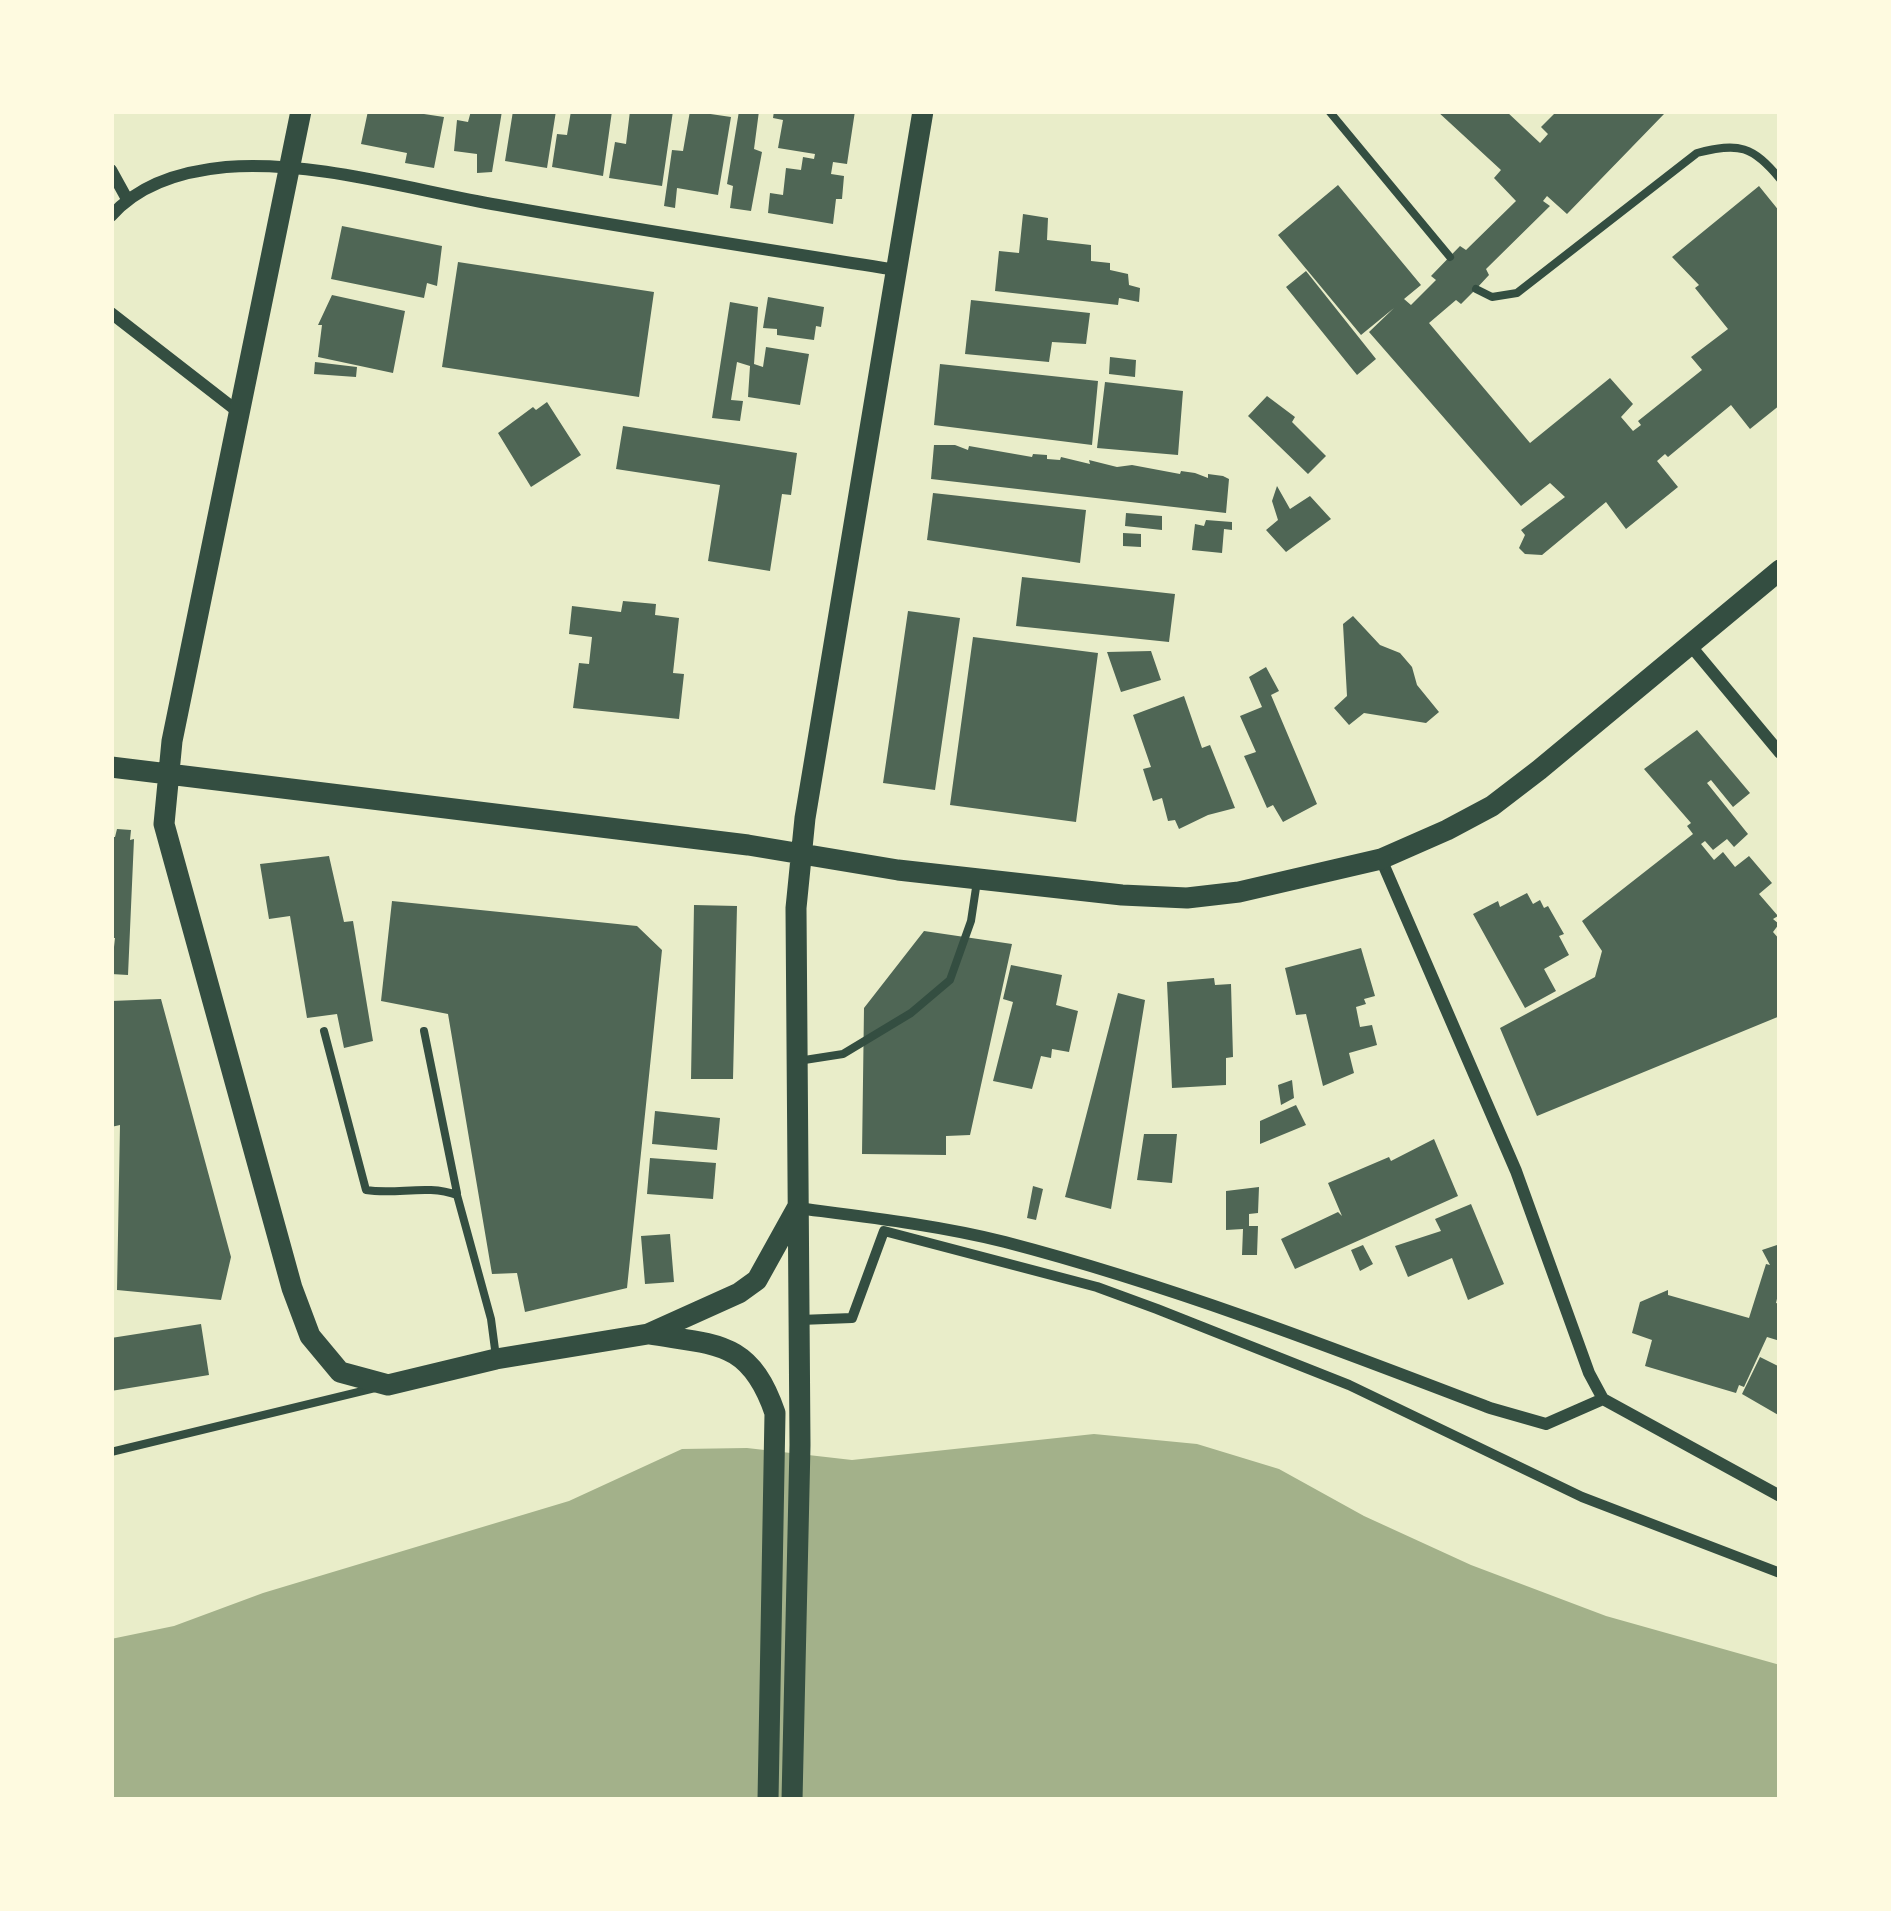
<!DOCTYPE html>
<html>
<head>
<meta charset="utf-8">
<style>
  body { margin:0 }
  #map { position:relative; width:1891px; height:1911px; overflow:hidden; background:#e9edc9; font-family:"Open Sans",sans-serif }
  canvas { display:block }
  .frame { position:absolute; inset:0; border:114px solid #fefae0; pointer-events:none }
</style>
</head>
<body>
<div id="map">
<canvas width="1891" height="1911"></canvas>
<div class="frame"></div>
</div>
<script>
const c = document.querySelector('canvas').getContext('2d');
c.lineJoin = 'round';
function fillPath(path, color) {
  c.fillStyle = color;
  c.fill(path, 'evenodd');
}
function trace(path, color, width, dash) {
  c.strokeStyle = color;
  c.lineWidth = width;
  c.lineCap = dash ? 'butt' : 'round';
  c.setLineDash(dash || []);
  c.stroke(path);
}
fillPath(new Path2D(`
  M1094,1434l103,10 82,25 85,47 107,49 135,51 174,49v135h-1669v-161l63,-13 89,-33 306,-92 113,-52 65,-1 105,12z`), '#a3b18a');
fillPath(new Path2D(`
  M368,111h36l40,6 -10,51 -29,-5 2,-10 -46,-9z
  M471,111h31l-10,61 -15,1v-19l-23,-3 3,-31 11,2z
  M513,111h43l-9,57 -42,-7z
  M571,111h41l-9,65 -51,-9 5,-33 10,1z
  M630,111h43l-11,75 -53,-8 6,-36 11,2z
  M690,111l41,6 -13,78 -41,-7 -2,20 -11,-2 8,-56 11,1z
  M739,111h20l-5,38 8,3 -11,59 -21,-3 3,-22 -6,-2z
  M774,111h81l-8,53 -14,-2 -2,12 13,2 -2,23h-6l-3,25 -65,-11 2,-20 13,2 3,-27 15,2 2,-13 11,2 1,-5 -37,-6 5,-28 -10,-2z
  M1437,111h69l34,32 8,-9 -7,-7 16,-16 107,3 -97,100 -20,-18 -4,5 7,5 -64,63 3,6 -13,14 -15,15 -5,-4 -27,23 101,120 80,-65 23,26 -12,13 12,14 8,-6 -3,-4 64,-51 -11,-13 37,-28 -33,-41 4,-3 -27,-28 87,-71 21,26v193l-30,24 -19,-24 -63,52 -3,-3 -8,7 21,26 -52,42 -20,-27 -64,53 -17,-1 -6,-6 6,-13 -4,-5 44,-33 -15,-14 -29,23 -152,-174 25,-24 -33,27 -83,-100 60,-50 83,100 -17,14 7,6 25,-25 -5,-4 29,-30 6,4 50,-49 -22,-23 7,-8z
  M1023,214l25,4 -1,22 44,5v16l19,2v7l18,4 1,11 11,3 -1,14 -20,-4 -1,7 -123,-14 4,-40 20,2z
  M342,226l100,20 -5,40 -10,-3 -3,15 -93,-19z
  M458,262l196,30 -15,105 -197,-30z
  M1306,271l70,88 -19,16 -71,-88z
  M332,295l73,16 -12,62 -75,-16 4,-32h-4z
  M768,297l56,10 -3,20 -5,-1 -2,14 -37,-5v-6l-14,-1z
  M971,300l119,13 -4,31 -34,-2 -3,20 -84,-8z
  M730,302l28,5 -4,57 9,3 3,-20 43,7 -9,51 -52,-8 2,-31 -13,-4 -6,38 12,1 -3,20 -28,-3z
  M1110,357l26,3 -1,17 -26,-3z
  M315,362l42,5 -1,10 -42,-3z
  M940,364l158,17 -6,64 -158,-20z
  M1105,382l78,9 -5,64 -81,-7z
  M1267,396l28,21 -3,5 34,34 -18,18 -60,-58z
  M547,402l34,53 -50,32 -33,-54 35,-26 3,3z
  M623,426l174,27 -6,42 -9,-1 -12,77 -62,-10 12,-76 -104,-16z
  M934,445h21l13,5 1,-4 63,11 1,-3 14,1v4l13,1 1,-3 29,7 -1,-4 28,7 15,-2 48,9 1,-3 14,2 13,5v-4l15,2 6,3 -3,34 -295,-34z
  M1277,486l13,23 20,-13 21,23 -45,33 -20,-22 12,-10 -6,-19z
  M933,493l153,17 -6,53 -153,-23z
  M1126,513l36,3v14l-37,-4z
  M1206,520l26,2v8l-8,-1 -2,24 -30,-3 3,-26 9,2z
  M1123,533l18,1v13l-18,-1z
  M1022,577l153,17 -6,48 -153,-16z
  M623,601l33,3 -1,11 24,3 -6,55 11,1 -5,45 -106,-11 6,-45 10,1 3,-27 -23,-3 3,-28 49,6z
  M908,611l52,7 -25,172 -52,-7z
  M1353,616l27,29 20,8 12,14 5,18 22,27 -13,11 -62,-10 -15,12 -15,-17 13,-12 -4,-72z
  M973,637l125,16 -22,169 -126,-17z
  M1151,651l10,29 -40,12 -14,-40z
  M1266,667l13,24 -8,4 46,109 -34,18 -10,-17 -6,3 -23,-52 12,-4 -16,-36 22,-9 -13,-30z
  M1184,696l18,52 8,-3 25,63 -27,7 -29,14 -4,-9 -7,1 -6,-23 -9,3 -10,-32 8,-2 -18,-52z
  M1697,730l53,63 -17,14 -22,-27 -4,3 41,51 -14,13 -7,-8 -14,11 -8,-9 -4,3 13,16 9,-8 12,15 14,-11 23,27 -13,11 19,22 -5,3 6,5 -6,8 7,8v76l-243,100 -37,-88 95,-51 7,-26 -20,-30 111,-87 -6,-8 4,-3 -47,-54z
  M117,829l14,1 -1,10 4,-1 -6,136 -17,-1 4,-36h-4v-101h4z
  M329,856l15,66 9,-1 20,120 -29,7 -7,-34 -30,4 -17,-102 -21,3 -9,-55z
  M1527,893l6,11 7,-4 4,8 4,-2 16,28 -5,2 10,19 -25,14 12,22 -31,17 -52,-94 25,-13 2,6z
  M392,901l245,25 25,24 -35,338 -102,24 -8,-39 -25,1 -44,-260 -67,-13z
  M694,905l43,1 -4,173h-42z
  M924,931l88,13 -42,191 -24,1v19l-84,-1 2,-146z
  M1361,948l14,48 -11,3 2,5 -10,3 4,20 12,-2 5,20 -28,8 5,20 -31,13 -17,-72 -10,1 -11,-47z
  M1011,965l51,10 -6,30 22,6 -9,41 -17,-3 -1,9 -10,-2 -9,33 -39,-8 20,-79 -10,-3z
  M1214,978l1,7 16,-1 2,73 -7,1v27l-54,3 -5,-106z
  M1118,993l27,7 -34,209 -46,-12z
  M161,999l70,258 -10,43 -104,-10 3,-165 -9,2v-126z
  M1292,1080l2,18 -13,7 -3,-20z
  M1296,1105l10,20 -46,19v-23z
  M655,1111l65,7 -3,32 -65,-6z
  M1144,1134h33l-5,49 -35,-3z
  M1434,1139l24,57 -163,73 -14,-30 57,-27 4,4 -14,-33 61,-26 2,4z
  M650,1158l66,5 -3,36 -66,-5z
  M1033,1186l10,3 -7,31 -9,-2z
  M1259,1187l-1,26 -9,1v12h9l-1,29h-15l1,-26 -17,1v-39z
  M1471,1204l33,80 -36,16 -16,-42 -44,19 -13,-31 46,-15 -6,-12z
  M670,1234l4,48 -29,2 -4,-48z
  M1780,1244v42l-4,17 4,1v37l-13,-4 -23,50 -5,-2 -3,8 -91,-27 7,-26 -20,-7 8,-31 28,-12v5l81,23 17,-54 4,1 -8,-15z
  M1363,1245l10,19 -13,7 -9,-21z
  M201,1324l8,51 -98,16v-53z
  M1760,1357l20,10v49l-38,-22z`), '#4f6655');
trace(new Path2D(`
  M1329,111l121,146
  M1476,289l16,8 25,-4 180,-140c42,-11 56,-7 83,26
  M324,1031l42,159c31,5 61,-6 91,5l34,124 5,38
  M424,1031l33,162
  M798,1061l45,-7 68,-41 39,-33 21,-59 6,-40
  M111,1452l264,-64`), '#344e41', 8);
trace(new Path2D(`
  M800,1320l52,-2 32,-87 213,56 60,22 192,76 233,112 198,76`), '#344e41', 10);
trace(new Path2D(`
  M111,170l16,29
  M111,216c29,-33 72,-45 115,-49 87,-7 186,23 272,38 133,24 266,44 399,65
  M111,313l130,101
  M1690,645l90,108
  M1381,859l135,312 73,202 14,26
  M797,1208c69,9 140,17 208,34 165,43 326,105 485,166l56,16 57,-25 177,97`), '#344e41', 12);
trace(new Path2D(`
  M301,111l-129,630 -8,83 128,464 18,48 30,36 48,13 108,-26 152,-25 91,-41 18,-13 40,-72
  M111,767l637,78 150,25 224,25 65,3 52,-6 142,-33 66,-29 45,-24 47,-36 241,-200
  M649,1334c67,11 101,6 126,79l-7,387
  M792,1800l8,-355 -4,-537 9,-90 118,-707`), '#344e41', 21);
</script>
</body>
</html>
